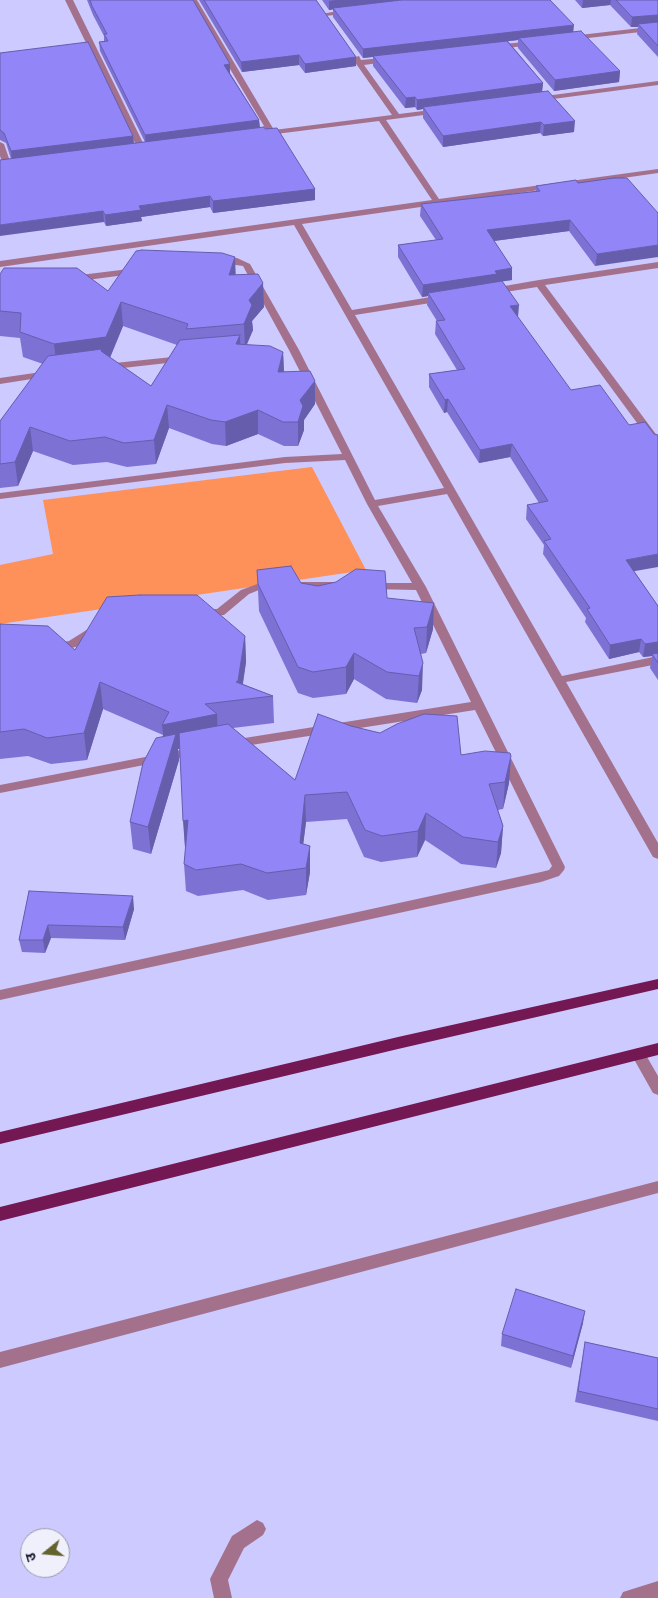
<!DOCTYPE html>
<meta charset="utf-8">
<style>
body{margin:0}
#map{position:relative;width:658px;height:1598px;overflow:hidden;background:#cccaff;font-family:"Sofia Sans Condensed","Noto Sans Devanagari",sans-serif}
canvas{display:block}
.north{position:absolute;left:20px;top:1528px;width:50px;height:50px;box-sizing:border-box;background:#f0f0fd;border:1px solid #9a99aa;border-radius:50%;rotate:253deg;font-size:14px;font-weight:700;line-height:20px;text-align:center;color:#18162d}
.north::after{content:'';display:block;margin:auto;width:18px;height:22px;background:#64622e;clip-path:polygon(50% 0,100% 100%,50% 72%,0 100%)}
</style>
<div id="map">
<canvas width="658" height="1598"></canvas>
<div class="north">उ</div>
</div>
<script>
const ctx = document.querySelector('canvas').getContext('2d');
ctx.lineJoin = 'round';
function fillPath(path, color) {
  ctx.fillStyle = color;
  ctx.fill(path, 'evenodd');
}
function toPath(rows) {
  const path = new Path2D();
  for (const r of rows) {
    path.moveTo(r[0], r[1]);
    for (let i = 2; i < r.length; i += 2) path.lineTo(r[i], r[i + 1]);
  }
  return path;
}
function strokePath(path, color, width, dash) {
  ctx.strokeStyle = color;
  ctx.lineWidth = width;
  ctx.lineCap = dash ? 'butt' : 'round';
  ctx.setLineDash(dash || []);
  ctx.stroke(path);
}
fillPath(toPath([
 [312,467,366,570,0,624,0,565,53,554,43,500]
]), '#fe9059');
fillPath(toPath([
 [65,0,73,0,146,149,145,151,138,149,65,0],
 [189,0,197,0,274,130,392,115,352,58,359,56,361,60,393,57,393,61,364,65,399,114,439,109,443,111,439,113,386,120,439,199,658,169,658,173,302,224,352,310,443,295,448,298,443,301,355,315,562,676,658,656,658,664,566,682,658,843,658,859,653,857,447,494,378,506,426,587,565,867,564,870,559,876,541,882,0,1000,0,990,541,872,549,870,552,866,475,710,232,748,226,744,232,740,471,702,416,590,371,589,365,586,371,583,412,583,367,504,345,460,285,463,0,499,0,493,285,457,342,454,289,350,243,266,215,262,214,260,218,257,237,258,250,264,299,350,375,500,444,488,294,225,0,267,0,261,432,200,379,121,260,136,260,132,267,131,189,0],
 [350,9,353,9,353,13,325,16,321,14,350,9],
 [658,26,658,30,571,40,567,38,571,36,658,26],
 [534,41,538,43,537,45,494,49,490,47,494,45,534,41],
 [658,81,658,85,538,101,534,99,538,97,658,81],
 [0,142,4,144,12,167,11,169,4,167,0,156,0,142],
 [658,262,658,268,545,285,658,437,658,447,654,446,537,287,493,294,488,291,493,288,539,280,658,262],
 [137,268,140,269,140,273,72,282,68,279,72,276,137,268],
 [182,356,185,357,185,361,105,370,100,367,105,364,182,356],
 [48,371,53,374,51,376,0,384,0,378,48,371],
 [263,582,343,582,349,585,343,588,264,588,249,594,224,615,202,617,196,613,202,609,217,609,241,590,263,582],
 [96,624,102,628,100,631,76,647,53,651,47,647,49,644,69,641,96,624],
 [197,747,201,748,203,751,201,754,0,793,0,785,197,747],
 [638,1048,643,1050,658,1076,658,1095,653,1093,631,1054,633,1050,638,1048],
 [658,1181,658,1193,0,1368,0,1352,658,1181],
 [257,1520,263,1523,266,1529,263,1535,244,1548,228,1580,232,1598,214,1598,210,1579,232,1536,257,1520],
 [658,1581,658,1598,620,1598,623,1592,658,1581]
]), '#a4718c');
fillPath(toPath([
 [658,979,658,989,398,1049,0,1144,0,1132,398,1037,658,979],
 [658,1043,658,1055,0,1221,0,1207,658,1043]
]), '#741853');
fillPath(toPath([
 [87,0,193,0,230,73,259,120,260,128,315,189,315,200,213,213,210,207,141,217,142,221,106,226,104,222,11,159,6,143,0,140,0,53,133,136,134,143,145,142,100,51,99,42,104,41,104,36,93,15],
 [199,0,316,0,356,57,356,66,305,73,299,65,242,72],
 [322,0,550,0,573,31,620,71,619,82,554,91,518,48,518,40,508,41,543,83,542,91,574,132,543,136,540,133,443,147,423,118,423,109,417,110,415,107,405,108,373,66,373,57,363,58,333,17,333,9,329,10],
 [575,0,658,0,658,57,637,34,638,27,631,27,610,5,582,8],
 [614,178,595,266,569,231,494,241,512,268,512,280,502,281,518,317,634,571,658,606,658,680,650,668,652,656,643,657,639,652,609,659,585,622,586,618,543,554,544,545,526,519,527,505,539,503,510,457,479,463,447,412,444,413,429,387,429,374,457,370,435,334,436,321,437,321,427,305,428,296,422,297,398,257,398,245,436,240,420,216,421,204,536,191,536,186,578,183],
 [0,274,108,291,235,274,264,307,252,321,253,330,246,345,283,352,284,371,315,404,304,420,304,430,298,446,284,446,258,434,226,446,212,444,169,428,156,464,127,467,107,462,73,465,33,451,18,486,0,488,0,421,43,364,23,357,20,338,0,336],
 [123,326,177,345,151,386,110,358],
 [257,570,301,583,387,598,433,629,426,653,421,654,422,690,417,703,386,699,354,679,346,694,313,698,298,693,259,611],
 [0,624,75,650,245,636,246,662,243,684,273,696,274,723,233,728,295,780,351,726,461,755,511,756,509,783,503,809,498,810,503,826,501,853,496,868,461,864,425,840,417,857,381,862,364,857,347,819,306,822,303,844,310,846,310,872,306,895,268,900,243,890,198,896,186,891,184,864,186,847,185,847,180,748,178,749,179,760,151,854,133,849,130,822,163,735,103,709,87,760,51,764,28,756,0,759],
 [29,891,134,909,125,940,51,938,45,953,22,952,19,940],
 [583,1323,571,1368,501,1346,502,1334],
 [585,1342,658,1358,658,1421,575,1402]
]), '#7d72d4');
fillPath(toPath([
 [336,0,410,0,329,10,329,1],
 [583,0,611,0,610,5,582,8],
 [658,15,658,25,638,24,638,27,631,27,632,17],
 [574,25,573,34,519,38,518,40,363,58,363,49],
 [299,55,299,65,242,72,241,62],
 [356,57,356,66,305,73,305,64],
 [230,64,230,73,225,74,224,65],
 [620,71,619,82,554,91,555,80],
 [543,83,542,92,423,107,423,109,417,110,417,100],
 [415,97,415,107,405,108,406,98],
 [259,120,260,130,146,145,145,135],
 [575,121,574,132,543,136,544,125],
 [541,122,540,133,443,147,443,136],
 [133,136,134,146,12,162,11,151],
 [315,189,315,200,213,213,213,201],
 [210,196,210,207,141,217,142,221,106,226,105,215,139,206],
 [103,211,104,222,0,236,0,225],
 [570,220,569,231,486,242,487,230],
 [658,245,658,257,595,266,597,254],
 [235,257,236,282,229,275],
 [512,268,512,280,428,293,428,296,422,297,423,285,495,271],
 [263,283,264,307,252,321,253,330,245,349,244,324,249,300],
 [121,302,123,326,108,362,57,369,54,344],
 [519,305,518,317,510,306],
 [240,335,241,359,236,344],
 [283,352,284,375,278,372],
 [315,381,315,404,304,420,304,430,298,446,298,422,300,400],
 [448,399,447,412,444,413,445,400],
 [167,405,169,428,156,464,154,440],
 [258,410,258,434,226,446,225,422],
 [30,427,33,451,18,486,15,462],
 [512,444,510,457,479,463,480,450],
 [658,554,658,567,624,573,626,560],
 [434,603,433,629,426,653,427,627],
 [245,636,246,662,240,700,239,700,238,681],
 [641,639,639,652,609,659,610,645],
 [658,642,658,655,652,654,652,656,643,657,645,644],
 [354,653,354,679,346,694,346,667],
 [423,663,422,690,417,703,419,676],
 [100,682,103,709,87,760,84,733],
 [217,714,218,741,178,749,179,760,151,854,148,827,165,751,162,725],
 [511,756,509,783,503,809,505,782],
 [305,795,306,822,300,870,300,843],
 [426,813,425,840,417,857,418,831],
 [188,820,190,846,185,847,183,821],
 [503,826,501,853,496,868,498,842],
 [310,846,310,872,306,895,306,868],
 [133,896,134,909,125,940,123,927],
 [48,925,51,938,45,953,43,940],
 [585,1311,583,1323,571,1368,573,1356]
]), '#665dad');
const building = toPath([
 [90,0,193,0,230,64,224,65,259,120,145,135,99,42,108,41,104,34,107,34,92,6,90,0],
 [204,0,316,0,356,57,305,64,299,55,241,62,204,0],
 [401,0,550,0,574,25,363,49,333,8,401,0],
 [616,0,658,0,658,15,632,17,616,0],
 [658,22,658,46,638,24,658,22],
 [581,31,620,71,555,80,519,38,581,31],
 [507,41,543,83,417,100,415,97,406,98,373,56,507,41],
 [88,42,133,136,11,151,4,133,0,130,0,53,88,42],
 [548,91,575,121,544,125,541,122,443,136,423,107,548,91],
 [264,127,265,129,277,128,315,189,213,201,210,196,139,206,141,210,105,215,103,211,0,225,0,160,264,127],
 [614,178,627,178,658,213,658,245,597,254,570,220,487,230,512,268,495,271,497,274,423,285,398,245,443,239,421,204,540,191,536,186,576,180,578,183,614,178],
 [142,250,222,253,235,257,229,275,258,274,263,283,249,300,252,305,244,324,186,329,188,324,121,302,106,337,54,344,20,332,21,313,0,311,0,274,4,268,77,268,108,291,136,251,142,250],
 [502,281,519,305,510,306,571,390,600,385,629,425,645,422,654,434,658,435,658,554,626,560,658,606,658,642,645,644,641,639,610,645,587,609,590,608,544,541,551,539,527,505,548,501,512,444,480,450,448,399,445,400,429,374,465,369,436,321,445,320,428,293,502,281],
 [240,335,236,344,270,346,283,352,278,372,310,371,315,381,300,400,303,406,298,422,283,422,258,410,225,422,211,420,167,405,154,440,124,443,105,437,70,441,30,427,15,462,0,464,0,421,48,356,102,349,101,351,151,386,180,340,240,335],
 [291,566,301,583,318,586,336,582,356,569,385,571,387,598,434,603,427,627,414,628,423,663,419,676,387,672,354,653,346,667,313,672,298,667,258,584,257,570,291,566],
 [140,595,197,595,245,636,238,681,236,682,273,696,205,704,217,714,162,725,169,712,100,682,84,733,47,738,24,729,0,732,0,624,48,626,75,650,107,597,140,595],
 [658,653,658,663,652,654,658,653],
 [318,714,351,726,380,733,397,724,424,714,457,716,461,755,485,751,510,753,511,756,505,782,489,784,503,826,498,842,463,837,426,813,418,831,382,836,365,830,347,792,305,795,300,843,310,846,306,868,267,873,241,864,196,870,184,864,188,820,183,821,179,733,228,724,295,780,318,714],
 [176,734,148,827,130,822,143,763,156,738,176,734],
 [29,891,133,896,123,927,48,925,43,940,19,940,29,891],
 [516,1289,585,1311,573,1356,502,1334,516,1289],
 [585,1342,658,1358,658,1409,578,1391,585,1342]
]);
fillPath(building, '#9185f7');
strokePath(building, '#665dad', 1);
</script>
